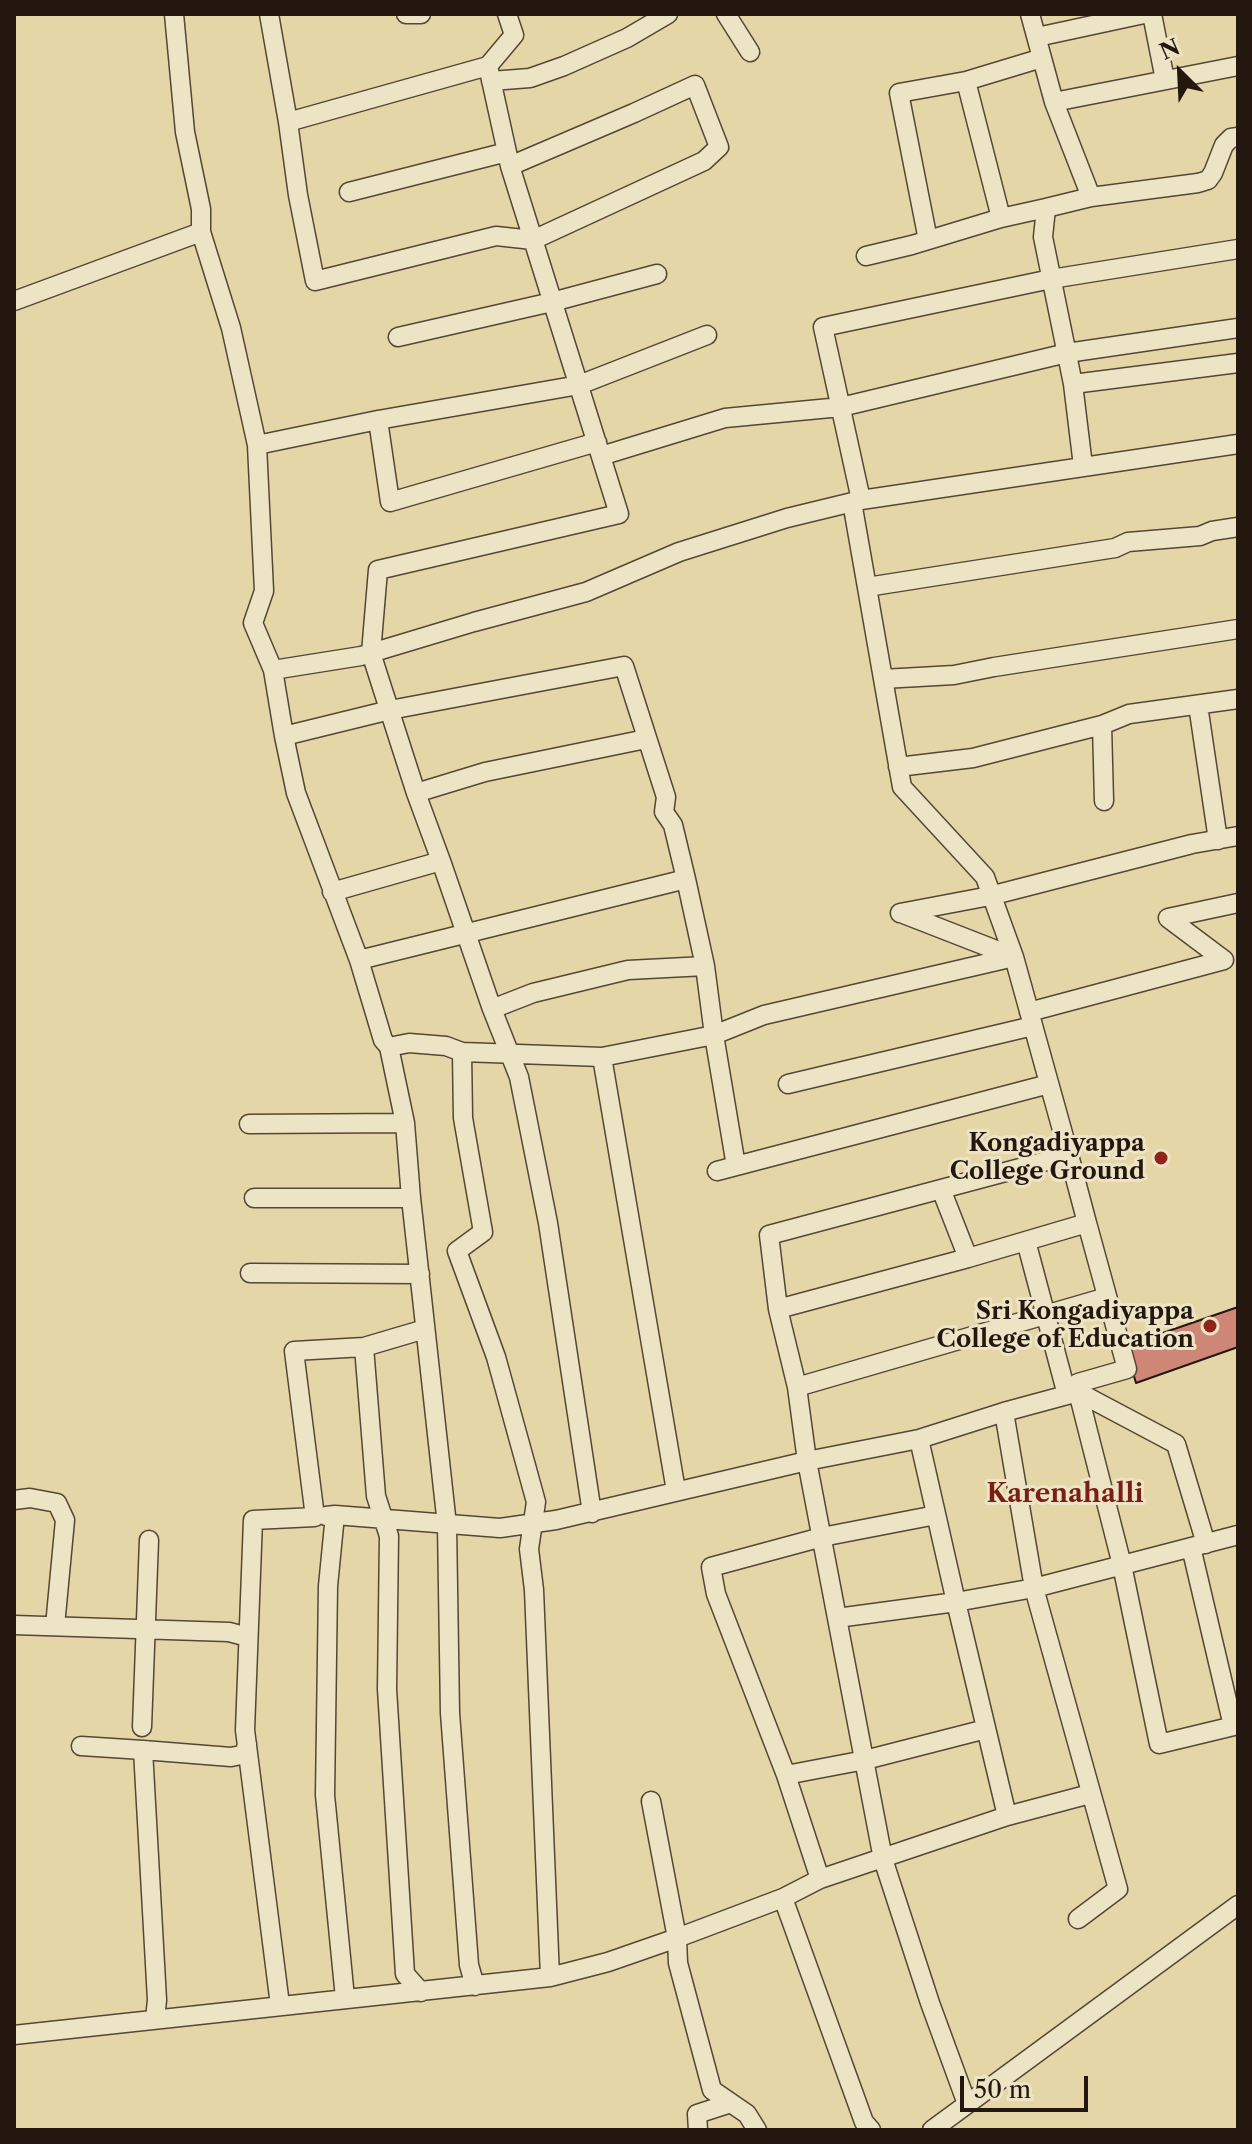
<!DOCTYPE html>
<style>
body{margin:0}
#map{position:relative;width:1252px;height:2144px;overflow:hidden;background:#e4d6a7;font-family:"Libre Caslon Text",serif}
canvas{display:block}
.frame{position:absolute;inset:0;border:16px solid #241710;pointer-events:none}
.north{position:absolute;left:1140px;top:32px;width:80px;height:80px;-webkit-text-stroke:6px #ede4c6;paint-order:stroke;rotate:336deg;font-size:22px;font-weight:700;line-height:32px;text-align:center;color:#241710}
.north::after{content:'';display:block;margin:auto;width:28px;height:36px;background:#241710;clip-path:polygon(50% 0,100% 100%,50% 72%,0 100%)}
.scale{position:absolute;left:960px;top:2076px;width:128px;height:36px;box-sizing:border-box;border:4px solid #241710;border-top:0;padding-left:10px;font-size:24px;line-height:28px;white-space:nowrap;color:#241710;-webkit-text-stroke:6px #ede4c6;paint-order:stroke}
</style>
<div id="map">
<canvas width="1252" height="2144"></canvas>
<div class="frame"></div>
<div class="north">N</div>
<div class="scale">50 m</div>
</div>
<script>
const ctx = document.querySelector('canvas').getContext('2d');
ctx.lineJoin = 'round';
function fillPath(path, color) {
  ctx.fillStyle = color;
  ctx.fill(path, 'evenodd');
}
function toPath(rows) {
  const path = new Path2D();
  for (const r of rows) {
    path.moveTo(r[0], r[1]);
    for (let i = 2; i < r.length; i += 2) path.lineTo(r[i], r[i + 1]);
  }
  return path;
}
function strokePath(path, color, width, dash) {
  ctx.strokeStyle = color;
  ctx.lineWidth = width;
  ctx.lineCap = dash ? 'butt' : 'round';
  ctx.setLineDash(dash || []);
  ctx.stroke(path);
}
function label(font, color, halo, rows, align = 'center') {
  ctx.font = font + ' "Libre Caslon Text",serif';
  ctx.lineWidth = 6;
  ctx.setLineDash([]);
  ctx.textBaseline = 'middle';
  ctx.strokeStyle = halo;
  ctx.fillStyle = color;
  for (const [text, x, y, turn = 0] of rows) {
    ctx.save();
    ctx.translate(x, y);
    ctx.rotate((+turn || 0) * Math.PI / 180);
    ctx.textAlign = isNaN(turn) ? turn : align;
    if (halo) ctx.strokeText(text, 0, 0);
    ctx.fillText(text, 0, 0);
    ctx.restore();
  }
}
const building = toPath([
 [1238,1307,1238,1347,1136,1383,1125,1346,1238,1307]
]);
fillPath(building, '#ce8677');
strokePath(building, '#241710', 2);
const minor = toPath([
 [174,14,185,132,201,209,201,232,231,328,257,445,264,591,253,623,273,670,284,736,296,793,359,960,383,1040,389,1047,405,1123,249,1124],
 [269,14,288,122,298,195,315,281,496,236,533,240,704,161,719,147,695,85,634,113,510,166],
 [406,14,421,14],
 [726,14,750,52],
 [1030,14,1054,102,1091,197],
 [1152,14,1165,80],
 [1037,37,1144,14],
 [491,81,530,78,564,66,627,38,668,14],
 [1054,102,1238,66],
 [288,122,488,66],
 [349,192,507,152],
 [1001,218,966,81,1042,58],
 [928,240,899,93,966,81],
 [866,256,912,245,1001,218,1046,208],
 [14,301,201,232],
 [398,337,552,302,657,274],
 [1073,384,1238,363],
 [378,420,390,502,597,442],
 [257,445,378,420,579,385,707,335],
 [601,456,725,418,841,407,1067,353,1238,328],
 [1083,466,1073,384,1043,237,1046,208,1091,197,1198,183,1208,180,1213,173,1224,145,1231,138,1238,137],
 [861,500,823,327,1051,279,1238,249],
 [852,502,902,787,985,877,1014,957],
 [867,587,1115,548,1128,542,1200,536,1212,531,1238,527],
 [273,670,361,656,474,622,586,592,679,552,787,518,861,500,1238,444],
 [883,679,954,675,994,667,1238,629],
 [1198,705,1218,840],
 [284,736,390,710,624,666,666,797,664,812,673,825,686,879,705,966,714,1035,736,1166],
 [898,767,973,758,1102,725],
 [416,793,485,772,646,739],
 [1104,801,1102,725,1129,714,1238,699],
 [441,861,492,1009,519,1077,548,1223,592,1513],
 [332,892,441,861,416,793,371,653,378,570,619,514,510,166,488,66,514,35,507,14],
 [900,913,990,896,1192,844,1238,836],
 [901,913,1014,957],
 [359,960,686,879],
 [492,1009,533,993,628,970,705,966],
 [1029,1012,1224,960,1168,918,1238,903],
 [389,1047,409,1043,446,1046,462,1052,602,1057],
 [462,1052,463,1118,483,1232,457,1251,496,1357,536,1502,529,1549,534,1590,550,1977],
 [788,1084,1033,1026],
 [405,1123,411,1198,447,1525,450,1713,469,1965,475,1986],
 [717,1171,1049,1084],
 [941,1189,968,1258],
 [254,1198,411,1198],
 [1026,1241,1067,1395],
 [250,1273,420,1274],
 [364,1347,376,1496,389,1536,387,1689,405,1974,421,1992],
 [797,1387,1107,1297],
 [1004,1412,1034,1588,1118,1889,1078,1919],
 [676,1491,602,1057,714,1035,764,1015,1014,957,1069,1155],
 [14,1500,30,1498,57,1503,65,1520,55,1626],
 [335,1515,500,1528,556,1520,807,1461,919,1439,1004,1412,1078,1392,1078,1383,1127,1369,1087,1223,968,1258,778,1309],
 [326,1516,335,1515,328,1586,325,1795,345,1998],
 [1206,1544,1176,1444,1078,1392,1122,1565,1159,1744,1238,1725],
 [1191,1547,1233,1726],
 [837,1618,956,1602,919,1439],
 [14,1625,229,1632,248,1637],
 [142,1727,149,1540],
 [81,1746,143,1750],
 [786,1775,865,1760,986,1729],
 [651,1801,677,1938,678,1963,712,2090,747,2114,757,2130],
 [1007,1816,956,1602,1034,1588,1238,1535],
 [820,1879,786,1775,716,1594,711,1567,822,1537,936,1515],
 [783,1898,864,2122,871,2130],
 [280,2005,245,1730,253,1520,315,1517,294,1351,364,1347,425,1329],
 [155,2019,157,2000,143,1750,231,1757,241,1755,245,1752,247,1744],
 [14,2035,550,1977,608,1962,677,1938,783,1898,820,1879,1007,1816,1090,1794],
 [967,2104,930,2003,883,1859,807,1461,797,1387,778,1309,769,1235,1069,1155,1087,1223],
 [698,2130,697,2114,731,2103],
 [932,2130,1238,1905]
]);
strokePath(minor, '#544736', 21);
strokePath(minor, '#ede4c6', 18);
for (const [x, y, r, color] of [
 [1161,1158,8,"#8f2418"],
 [1210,1326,8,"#8f2418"]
]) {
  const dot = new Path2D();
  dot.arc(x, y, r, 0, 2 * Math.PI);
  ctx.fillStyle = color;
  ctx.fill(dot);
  strokePath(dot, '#ede4c6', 3);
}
label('bold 24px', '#241710', '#ede4c6', [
 ["Kongadiyappa",1145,1144],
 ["College Ground",1145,1172],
 ["Sri Kongadiyappa",1194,1312],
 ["College of Education",1194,1340]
], 'right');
label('bold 26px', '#7a1f14', '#ede4c6', [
 ["Karenahalli",1065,1494]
]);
</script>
